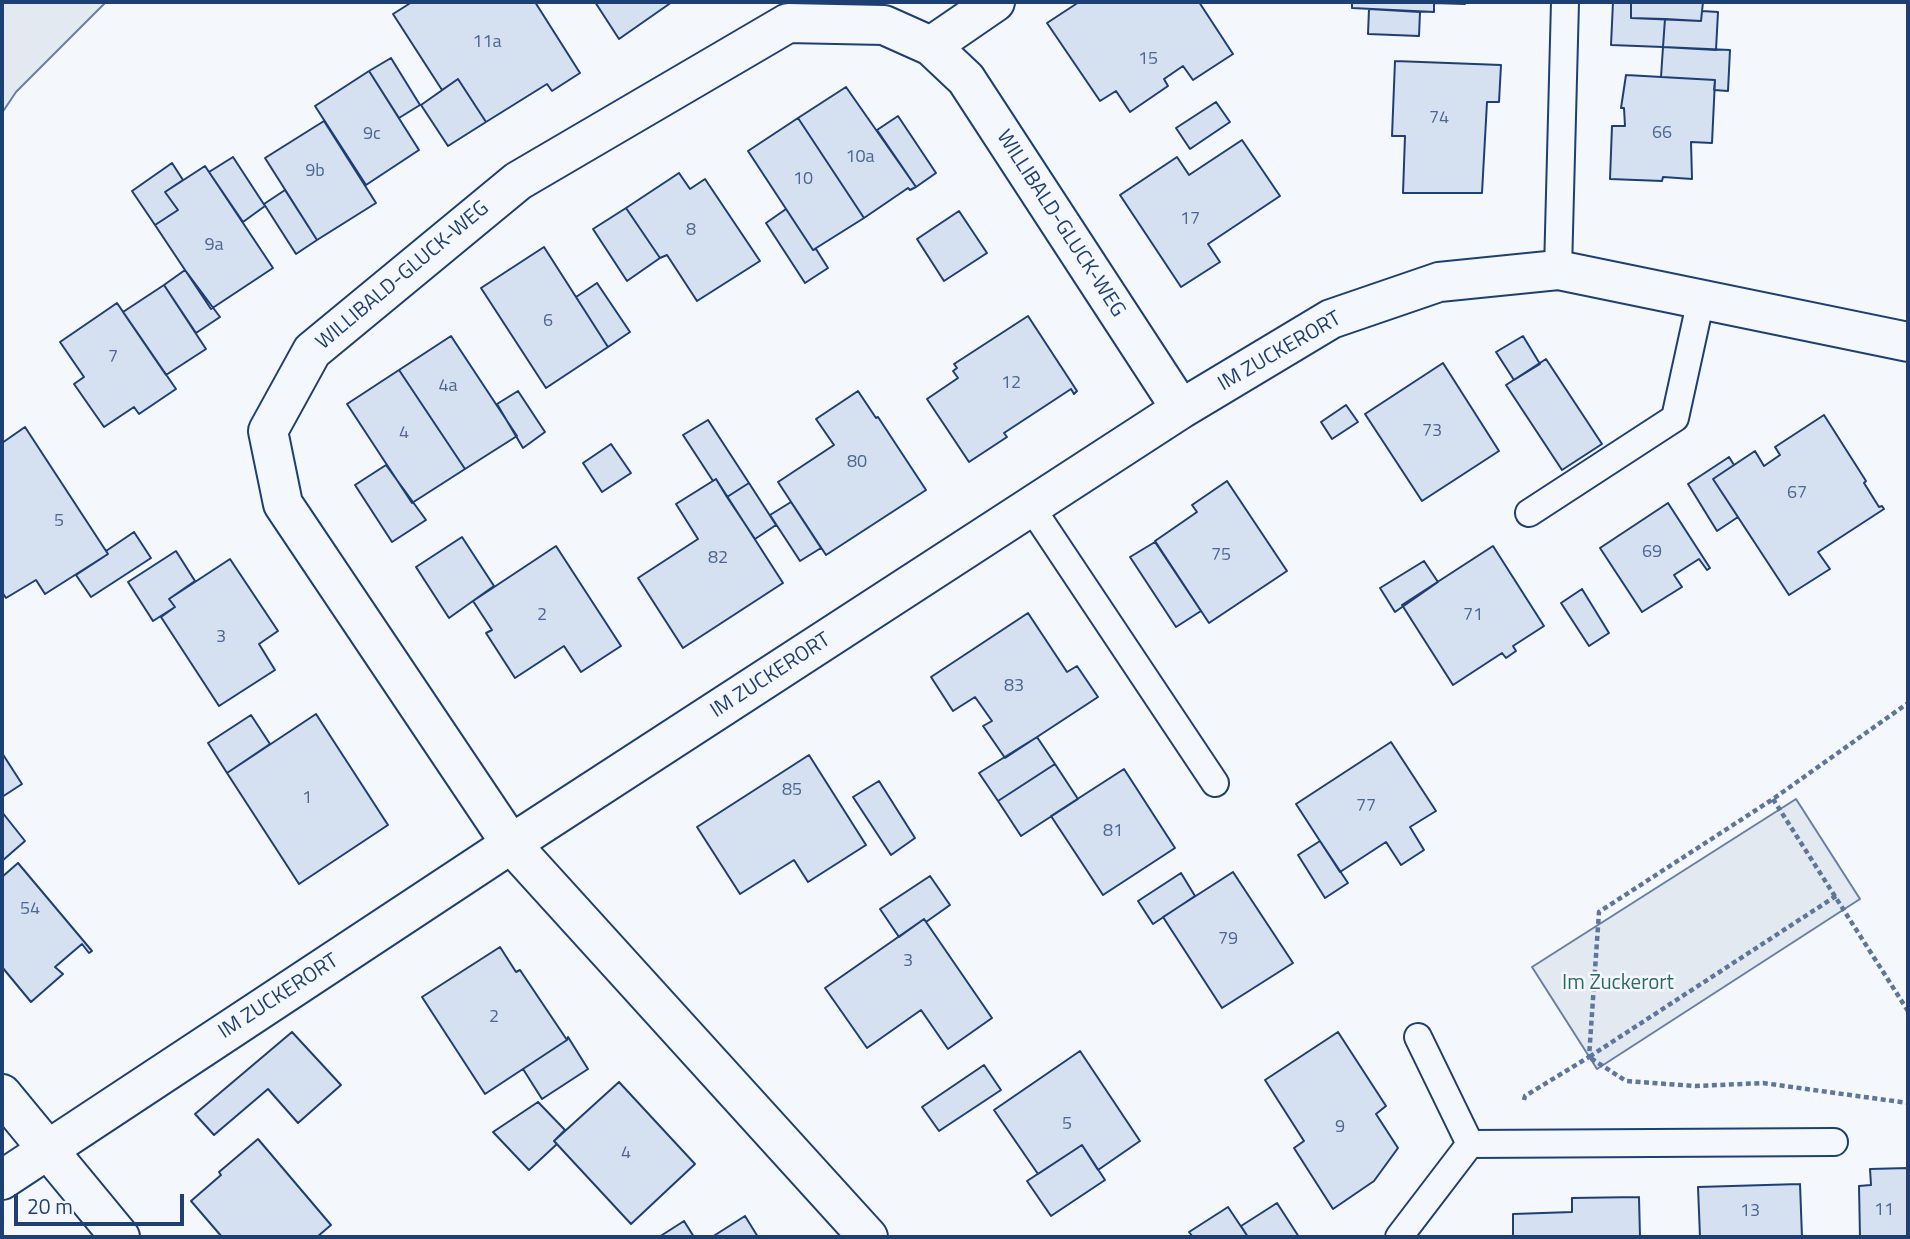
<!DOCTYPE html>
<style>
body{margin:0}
#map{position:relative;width:1910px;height:1239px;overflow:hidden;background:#f4f7fb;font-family:"Titillium Web",sans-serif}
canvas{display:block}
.frame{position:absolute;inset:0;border:4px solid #1d3f73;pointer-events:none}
.scale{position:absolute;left:14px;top:1194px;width:170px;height:32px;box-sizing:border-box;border:4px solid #1d3f73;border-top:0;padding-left:9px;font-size:21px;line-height:24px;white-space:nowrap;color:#1d3f73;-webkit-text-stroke:5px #f4f7fb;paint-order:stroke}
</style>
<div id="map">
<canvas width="1910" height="1239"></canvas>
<div class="frame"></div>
<div class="scale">20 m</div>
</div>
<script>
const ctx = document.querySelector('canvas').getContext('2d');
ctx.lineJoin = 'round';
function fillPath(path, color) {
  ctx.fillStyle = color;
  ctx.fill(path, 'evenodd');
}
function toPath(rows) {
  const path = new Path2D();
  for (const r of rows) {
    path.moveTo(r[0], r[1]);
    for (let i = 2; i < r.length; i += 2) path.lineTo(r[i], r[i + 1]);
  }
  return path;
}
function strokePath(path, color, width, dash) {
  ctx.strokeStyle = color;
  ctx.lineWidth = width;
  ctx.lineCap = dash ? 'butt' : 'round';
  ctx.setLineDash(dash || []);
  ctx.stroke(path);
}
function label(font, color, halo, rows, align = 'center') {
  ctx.font = font + ' "Titillium Web",sans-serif';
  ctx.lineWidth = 5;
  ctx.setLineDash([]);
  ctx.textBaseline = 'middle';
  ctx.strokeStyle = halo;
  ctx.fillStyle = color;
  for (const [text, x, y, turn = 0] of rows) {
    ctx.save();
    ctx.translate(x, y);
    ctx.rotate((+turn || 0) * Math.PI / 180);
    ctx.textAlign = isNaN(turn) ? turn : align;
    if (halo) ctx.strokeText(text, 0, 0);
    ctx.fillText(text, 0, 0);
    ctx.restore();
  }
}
const green = toPath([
 [2,2,106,2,16,92,2,113,2,2],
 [1796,799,1860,899,1597,1069,1532,967,1796,799]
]);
fillPath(green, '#e3e9f0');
strokePath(green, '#687fa3', 2);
const building = toPath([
 [412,2,535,2,580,73,552,91,547,84,486,122,458,79,442,90,393,14,412,2],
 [595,2,672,2,619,39,595,2],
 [1079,2,1199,2,1233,54,1193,80,1183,66,1164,79,1168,86,1130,112,1116,91,1100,101,1047,23,1079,2],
 [1352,2,1465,2,1465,4,1434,3,1434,12,1352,8,1352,2],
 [1613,2,1631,2,1631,18,1665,19,1663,47,1611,45,1613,2],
 [1631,2,1703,2,1701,21,1631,18,1631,2],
 [1369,9,1420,12,1419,36,1368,34,1369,9],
 [1702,11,1718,12,1716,50,1663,47,1665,19,1701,21,1702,11],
 [1663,47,1730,50,1728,91,1714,90,1715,80,1661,77,1663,47],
 [391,58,420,105,399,118,369,71,391,58],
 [1395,61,1501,65,1499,102,1487,102,1482,193,1403,193,1405,136,1392,136,1395,61],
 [369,71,419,150,366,185,315,106,369,71],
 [1626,75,1715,80,1712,143,1691,142,1692,179,1663,177,1662,181,1610,179,1612,126,1625,126,1624,108,1621,108,1626,75],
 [458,79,486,122,448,146,421,105,458,79],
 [846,87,916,187,910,190,908,188,864,218,798,118,846,87],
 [1216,102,1230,122,1190,149,1176,128,1216,102],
 [898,116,936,173,916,187,877,130,898,116],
 [798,118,864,218,813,250,748,151,798,118],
 [324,121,376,203,317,240,265,158,324,121],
 [1242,140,1280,196,1208,244,1220,262,1181,287,1120,195,1177,157,1189,175,1242,140],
 [233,157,265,206,243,222,209,172,233,157],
 [172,163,183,180,165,192,178,210,155,225,132,191,172,163],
 [205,166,273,268,211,309,155,225,178,210,165,192,205,166],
 [679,173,690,189,705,179,760,261,697,301,667,255,660,258,626,208,679,173],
 [285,190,317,240,296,254,264,204,285,190],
 [626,208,660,258,627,281,593,229,626,208],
 [786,209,813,250,816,249,828,268,805,283,766,223,786,209],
 [959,211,987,253,944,281,917,239,959,211],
 [544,247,608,347,546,388,481,288,544,247],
 [185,270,220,317,196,333,164,285,185,270],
 [597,283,630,332,608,347,576,297,597,283],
 [164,285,206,349,166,375,123,312,164,285],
 [117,303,176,389,139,414,134,407,104,427,74,384,84,377,60,342,117,303],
 [1028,316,1077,391,1074,394,1071,389,1004,433,1007,437,969,462,927,399,958,378,953,371,957,368,954,364,1028,316],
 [451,336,517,436,465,469,399,370,451,336],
 [1523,336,1540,364,1514,380,1496,352,1523,336],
 [1546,359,1602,444,1562,470,1506,385,1546,359],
 [1443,363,1499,451,1422,501,1365,414,1443,363],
 [399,370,465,469,412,503,347,404,399,370],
 [518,391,545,432,523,448,497,404,518,391],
 [858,391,876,418,878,417,926,490,826,555,778,482,834,445,816,419,858,391],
 [1346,405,1358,422,1332,439,1321,422,1346,405],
 [1824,415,1866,481,1864,483,1879,507,1882,506,1884,509,1818,552,1830,569,1789,595,1713,479,1755,451,1764,466,1780,455,1775,447,1824,415],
 [708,420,749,483,727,497,716,479,713,481,683,435,708,420],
 [25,427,108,554,45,594,36,580,6,598,2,592,2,443,25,427],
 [611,444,631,473,602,492,583,463,611,444],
 [1729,457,1734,465,1713,479,1738,517,1717,531,1688,484,1729,457],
 [386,465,426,520,392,542,355,485,386,465],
 [716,479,783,583,683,648,638,578,698,539,676,504,716,479],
 [1227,481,1287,571,1209,623,1155,541,1197,512,1192,505,1227,481],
 [749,483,776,525,755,539,727,497,749,483],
 [791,502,821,548,800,561,770,515,791,502],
 [1668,503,1710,568,1707,570,1699,559,1674,575,1682,587,1642,612,1600,548,1668,503],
 [134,532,151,558,91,597,76,575,108,554,106,551,134,532],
 [462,537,494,586,449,618,416,567,462,537],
 [1155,542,1201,611,1176,627,1130,557,1155,542],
 [556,546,621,646,581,672,564,646,515,678,486,633,492,630,473,601,556,546],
 [1493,546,1544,626,1513,646,1516,651,1506,658,1502,653,1453,685,1402,605,1493,546],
 [176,551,195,581,169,599,175,607,153,621,128,582,176,551],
 [230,559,278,631,259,644,275,670,219,706,161,617,175,607,169,599,230,559],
 [1424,561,1438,582,1395,612,1380,588,1424,561],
 [1582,589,1609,633,1589,646,1561,603,1582,589],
 [1028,613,1067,672,1077,666,1098,697,1005,758,983,726,992,721,975,697,953,711,931,677,1028,613],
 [316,714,388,825,299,884,227,773,316,714],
 [251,715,270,744,227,773,208,743,251,715],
 [1037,737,1055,764,998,801,979,773,1037,737],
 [1391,742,1436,811,1410,827,1424,850,1401,865,1386,842,1340,872,1296,804,1391,742],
 [2,753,22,784,2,797,2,753],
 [809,755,866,845,808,882,794,860,740,894,697,827,809,755],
 [1055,764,1078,799,1021,836,998,801,1055,764],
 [1124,769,1175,848,1103,895,1051,816,1124,769],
 [879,781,915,838,891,855,853,797,879,781],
 [2,812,25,841,2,861,2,812],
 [1320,841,1348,883,1325,898,1298,855,1320,841],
 [18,863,92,951,89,953,82,944,55,967,63,974,31,1002,2,967,2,877,18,863],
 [1233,872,1293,963,1222,1008,1163,917,1233,872],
 [1181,873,1195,896,1153,924,1138,901,1181,873],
 [930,876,950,905,926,922,924,919,899,937,880,909,930,876],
 [924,919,992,1018,948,1049,921,1010,867,1048,825,988,924,919],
 [500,947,516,972,520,970,567,1040,485,1094,422,997,500,947],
 [292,1032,341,1085,298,1123,268,1089,214,1135,195,1114,292,1032],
 [1338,1032,1386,1106,1376,1114,1398,1148,1374,1181,1333,1209,1294,1148,1304,1141,1265,1080,1338,1032],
 [568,1037,588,1069,542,1099,523,1069,567,1040,568,1037],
 [1080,1051,1140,1141,1098,1170,1082,1145,1038,1174,994,1110,1080,1051],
 [984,1065,1001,1090,939,1131,922,1107,984,1065],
 [619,1082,695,1164,631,1224,554,1141,619,1082],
 [538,1102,565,1130,554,1141,557,1144,529,1170,493,1132,538,1102],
 [258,1139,331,1225,317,1237,222,1237,191,1201,221,1175,219,1172,258,1139],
 [1082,1145,1105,1180,1051,1216,1027,1181,1082,1145],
 [1908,1168,1908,1237,1860,1237,1859,1186,1871,1185,1870,1169,1908,1168],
 [1800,1184,1802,1237,1700,1237,1698,1187,1800,1184],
 [1639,1197,1640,1237,1513,1237,1513,1214,1572,1212,1572,1198,1639,1197],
 [1277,1203,1299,1237,1248,1237,1241,1226,1277,1203],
 [1228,1207,1248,1237,1193,1237,1189,1232,1228,1207],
 [745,1216,758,1237,712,1237,745,1216],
 [684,1221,694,1237,659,1237,684,1221]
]);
fillPath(building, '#d5e0f0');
strokePath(building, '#1d3f73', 2);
const service = toPath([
 [1558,270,1565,2],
 [1031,507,1215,783],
 [1529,513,1675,418,1701,299],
 [1418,1037,1470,1144],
 [1399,1237,1470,1144,1834,1142]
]);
const minor = toPath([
 [931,46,995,2],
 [2,1094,120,1237],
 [2,1180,511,844,1181,409,1331,319,1439,282,1558,270,1908,342],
 [868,1237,511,844,283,504,268,431,312,351,518,181,788,23,884,25,931,46,966,79,1181,409]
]);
strokePath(service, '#1d3f73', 30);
strokePath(minor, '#1d3f73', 42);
strokePath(toPath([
 [1773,799,1908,1011],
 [1836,896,1589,1057,1626,1081,1695,1086,1763,1083,1908,1103],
 [1524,1100,1525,1096,1589,1057,1599,912,1773,799,1908,703]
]), '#5e769c', 4.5, [5, 3.5]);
strokePath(service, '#f4f7fb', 26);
strokePath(minor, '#f4f7fb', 38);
label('18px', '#4b6792', null, [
 ["11a",487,43],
 ["15",1148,60],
 ["74",1439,119],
 ["66",1662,134],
 ["9c",372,135],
 ["10a",860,158],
 ["9b",315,172],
 ["10",803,180],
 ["17",1190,220],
 ["8",691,231],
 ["9a",214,246],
 ["6",548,322],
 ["7",113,358],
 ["12",1011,384],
 ["4a",448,387],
 ["73",1432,432],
 ["4",404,434],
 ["80",857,463],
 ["67",1797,494],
 ["5",59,522],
 ["69",1652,553],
 ["75",1221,556],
 ["82",718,559],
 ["2",542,616],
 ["71",1473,616],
 ["3",221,638],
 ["83",1014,687],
 ["85",792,791],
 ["1",307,799],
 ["77",1366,807],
 ["81",1113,832],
 ["54",30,910],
 ["79",1228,940],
 ["3",908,962],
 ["2",494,1018],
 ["5",1067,1125],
 ["9",1340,1128],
 ["4",626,1154],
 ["11",1884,1211],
 ["13",1750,1212]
]);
label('21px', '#1d3f73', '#f4f7fb', [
 ["WILLIBALD-GLUCK-WEG",1060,224,57],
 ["WILLIBALD-GLUCK-WEG",403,276,-40],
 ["IM ZUCKERORT",1280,352,-30],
 ["IM ZUCKERORT",771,676,-33],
 ["IM ZUCKERORT",279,997,-33]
]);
label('21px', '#2c6c60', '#f4f7fb', [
 ["Im Zuckerort",1618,984]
]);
</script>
